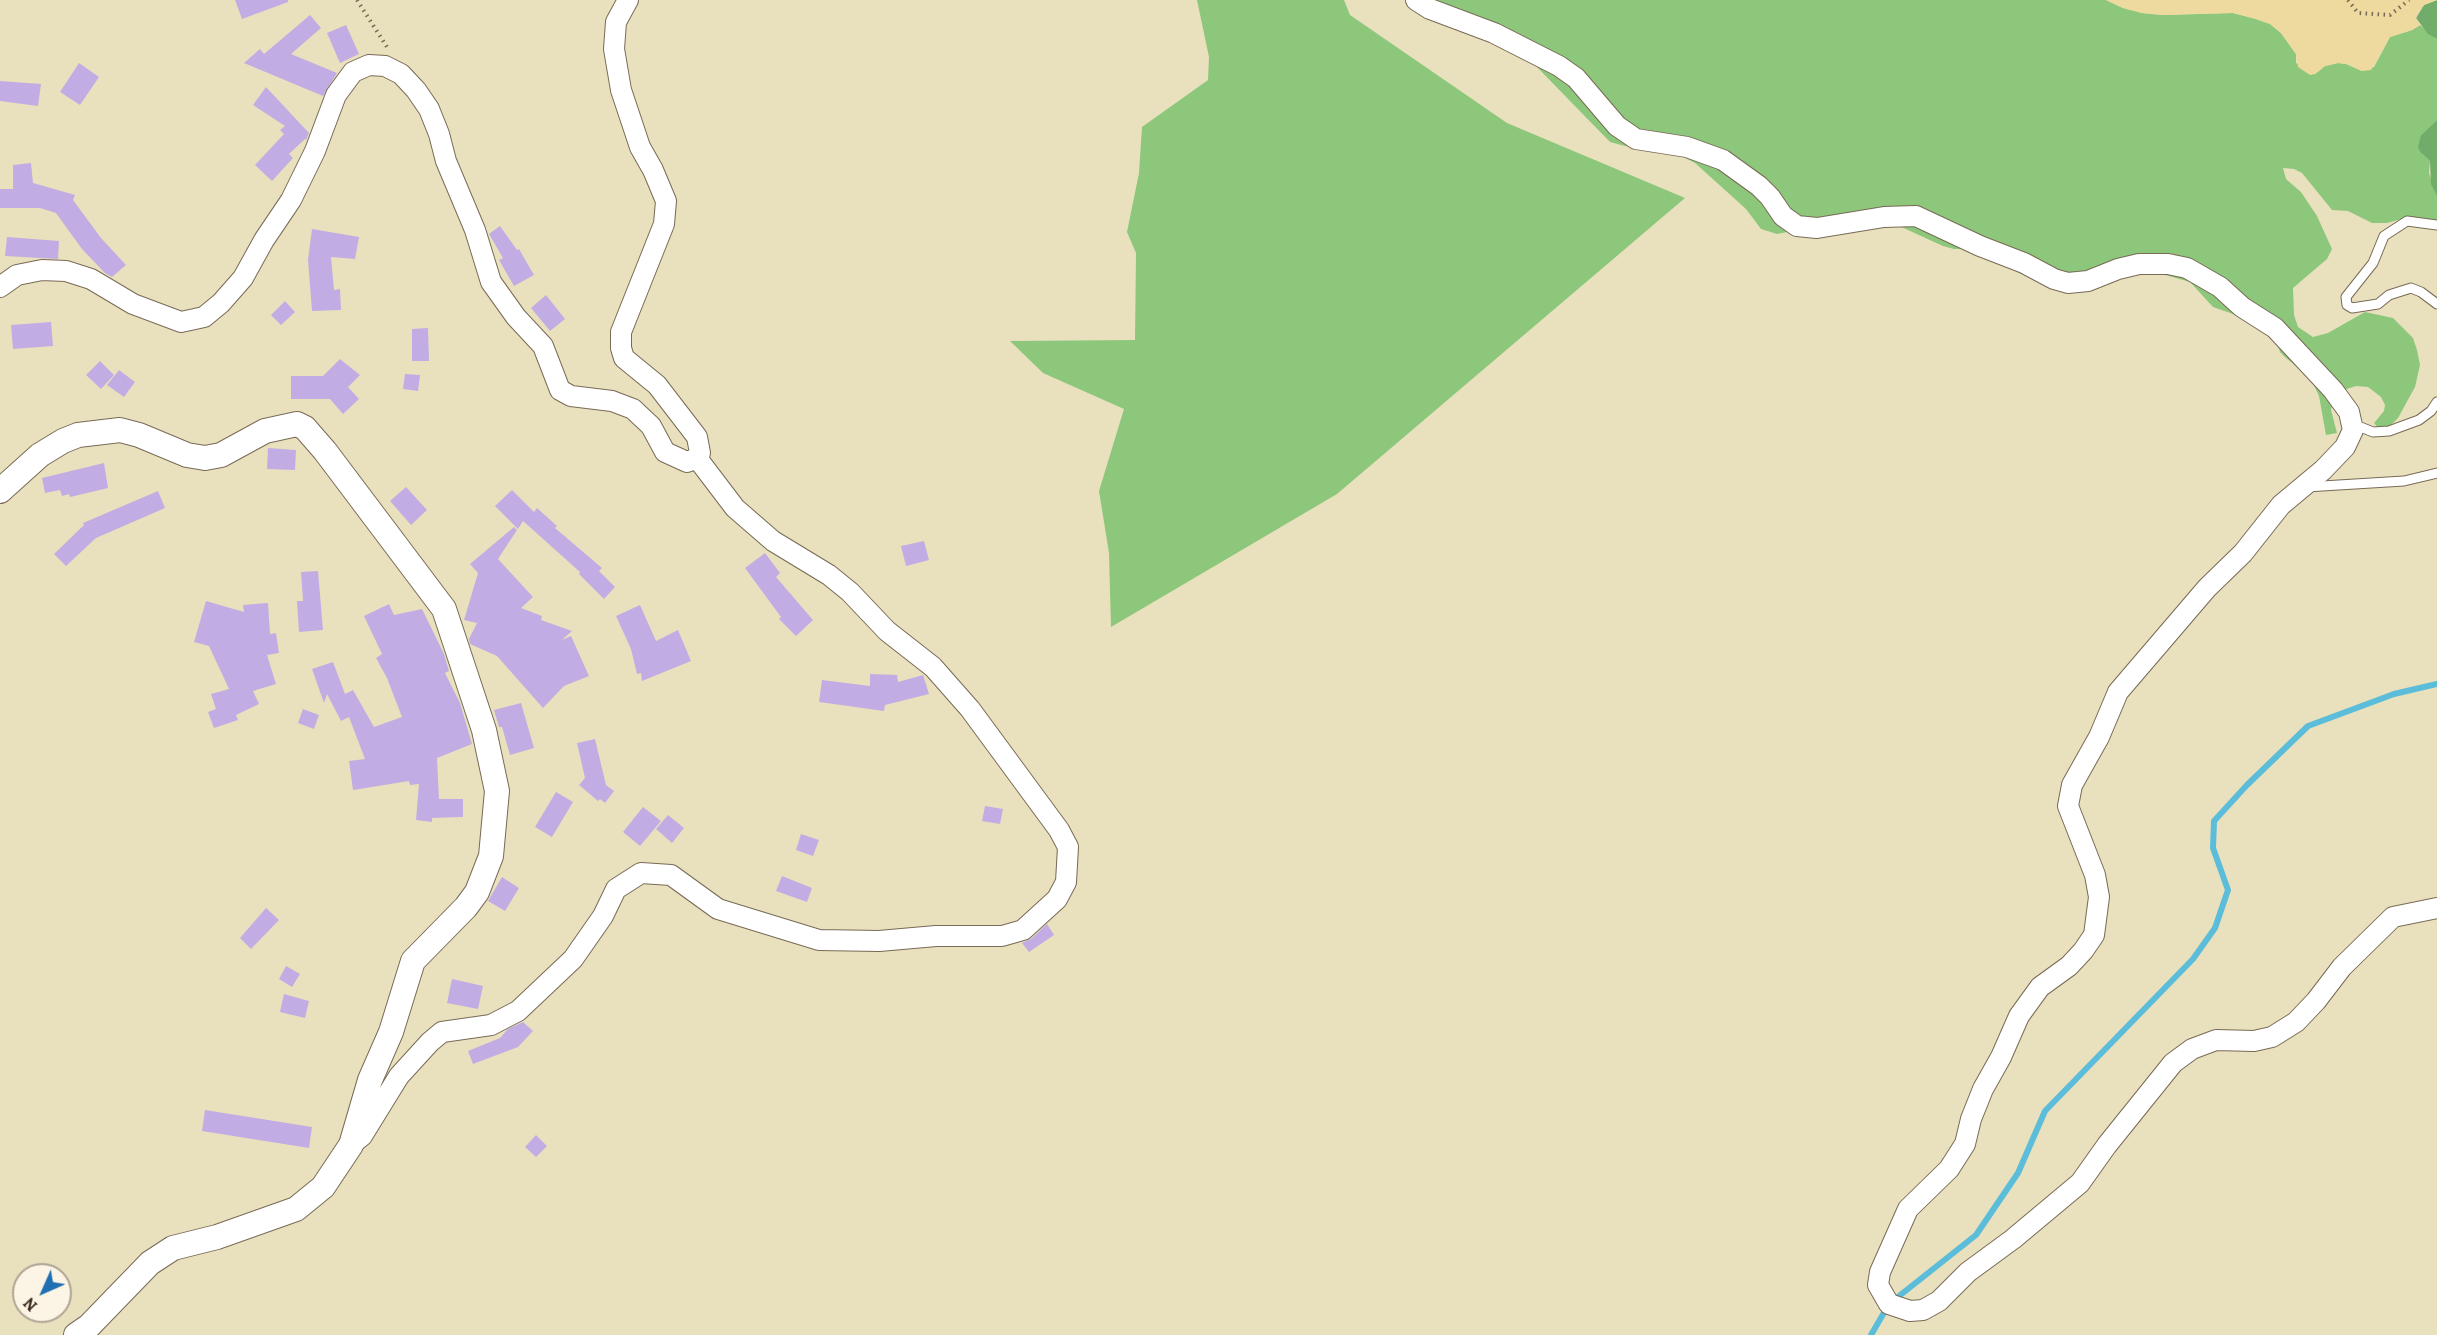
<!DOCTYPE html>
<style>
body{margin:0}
#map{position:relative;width:2437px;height:1335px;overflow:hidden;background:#e9e1bd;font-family:Alegreya,serif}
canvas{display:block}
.north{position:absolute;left:12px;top:1263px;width:60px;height:60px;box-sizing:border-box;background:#fcf5e5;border:2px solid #afa495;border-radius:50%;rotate:225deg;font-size:16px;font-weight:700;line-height:24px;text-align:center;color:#3b2a1e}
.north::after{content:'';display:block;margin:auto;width:21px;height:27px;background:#1f6fb2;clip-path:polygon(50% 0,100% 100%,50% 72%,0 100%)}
</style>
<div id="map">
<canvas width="2437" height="1335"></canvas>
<div class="north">N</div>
</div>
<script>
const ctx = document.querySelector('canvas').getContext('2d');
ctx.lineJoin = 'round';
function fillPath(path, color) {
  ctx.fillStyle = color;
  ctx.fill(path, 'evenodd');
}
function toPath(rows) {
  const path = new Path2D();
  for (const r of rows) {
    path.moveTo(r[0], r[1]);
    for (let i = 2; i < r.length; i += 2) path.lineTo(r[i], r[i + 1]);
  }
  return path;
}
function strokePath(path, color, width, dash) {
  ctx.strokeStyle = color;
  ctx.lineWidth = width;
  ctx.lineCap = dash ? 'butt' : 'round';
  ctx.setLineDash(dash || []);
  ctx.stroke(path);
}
fillPath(toPath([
 [1197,0,1344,0,1350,15,1507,123,1685,198,1337,494,1111,627,1109,553,1099,491,1124,409,1043,373,1010,341,1135,340,1136,253,1127,232,1139,173,1142,127,1208,80,1209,57],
 [1417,0,2106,0,2123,8,2142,13,2162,15,2233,13,2256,19,2270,24,2281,33,2296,54,2296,63,2315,74,2325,66,2338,63,2346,64,2362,71,2374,67,2390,37,2412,30,2420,25,2437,39,2437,120,2421,135,2421,153,2430,161,2429,173,2437,196,2437,221,2405,218,2387,223,2372,223,2348,211,2332,210,2302,173,2294,169,2283,168,2286,179,2301,192,2317,216,2332,249,2327,259,2293,288,2294,315,2298,327,2313,337,2328,333,2365,312,2393,318,2413,338,2417,350,2420,365,2415,387,2398,418,2389,427,2379,429,2374,423,2384,411,2385,405,2381,397,2368,387,2356,386,2341,391,2334,399,2331,410,2337,433,2326,435,2319,396,2310,377,2286,358,2280,352,2276,340,2250,320,2213,307,2190,282,2123,263,2058,282,2038,281,2017,272,1982,249,1954,249,1943,246,1886,220,1838,222,1777,234,1761,229,1746,209,1695,163,1669,150,1625,146,1610,142,1534,64]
]), '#8dc77b');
fillPath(toPath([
 [2437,0,2437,39,2428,34,2416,18,2424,5],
 [2437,120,2437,196,2431,184,2430,161,2421,153,2418,147,2421,135]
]), '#72ac6b');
fillPath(toPath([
 [2106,0,2437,0,2424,5,2419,11,2416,18,2420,25,2412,30,2390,37,2371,70,2362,71,2347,64,2338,63,2325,66,2315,74,2310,75,2298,67,2296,54,2281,33,2270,24,2256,19,2233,13,2162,15,2142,13,2123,8]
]), '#eeda9e');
strokePath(toPath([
 [1871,1335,1889,1304,1976,1235,2018,1173,2045,1111,2193,959,2215,928,2228,890,2213,848,2214,821,2247,785,2308,726,2394,694,2437,684]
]), '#5bbdda', 6);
fillPath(toPath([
 [235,0,288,0,288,2,242,19],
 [310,15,321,28,291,54,337,73,323,96,244,63,260,49,264,54],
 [346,25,359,54,340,63,327,33],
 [79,63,99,77,80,105,60,92],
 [0,81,41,84,38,106,0,101],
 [266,87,309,133,306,140,305,139,289,154,293,158,272,181,255,165,284,134,280,130,285,126,253,105],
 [31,163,33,183,75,195,73,200,101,238,126,265,112,277,105,273,82,249,56,213,40,208,0,208,0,189,13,189,13,165],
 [500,226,517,250,519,249,534,275,514,286,499,260,503,258,489,234],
 [312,229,359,237,355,259,331,257,334,290,340,289,341,310,312,311,308,260],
 [7,237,59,241,58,259,5,256],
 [546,295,565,319,550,331,531,308],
 [285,301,295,312,281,325,271,315],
 [51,322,53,346,13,349,11,325],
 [428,328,429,361,412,361,412,329],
 [340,359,360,375,348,387,359,399,343,414,330,399,291,399,291,376,323,376],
 [100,361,114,375,101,389,86,375],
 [119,370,135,382,124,397,107,385],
 [405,374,420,375,418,391,403,389],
 [268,448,296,450,295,470,267,469],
 [104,463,108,488,70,497,69,494,62,496,60,490,45,493,42,478],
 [406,487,427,510,411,525,390,501],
 [512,490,534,512,537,508,557,526,555,528,602,568,599,571,615,587,604,599,579,574,580,572,523,521,518,529,495,506],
 [158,491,165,508,96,538,66,566,54,554,84,525,83,523],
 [514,527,517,530,498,559,533,597,521,608,542,616,541,620,572,631,562,640,571,636,589,676,564,686,543,708,497,656,470,644,469,639,477,623,464,620,478,573,470,564],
 [924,541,929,560,906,566,901,546],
 [765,553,780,573,776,577,813,620,796,636,779,619,781,617,745,568],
 [318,571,323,630,299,632,297,601,303,601,301,572],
 [206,601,244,612,243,605,268,603,270,634,276,633,279,653,267,655,276,684,253,691,259,704,236,715,238,720,214,728,208,712,216,709,211,694,229,689,209,646,194,642],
 [389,604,394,615,422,609,444,654,449,671,445,673,460,703,472,744,437,758,439,799,463,799,463,817,432,818,432,822,416,820,419,784,410,785,409,781,353,790,349,761,365,759,349,717,341,721,327,694,324,703,312,669,333,662,345,694,353,690,374,727,402,717,387,678,376,658,382,654,364,616],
 [640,605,656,641,678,630,691,661,642,681,641,673,637,674,631,649,616,616],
 [870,674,897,675,898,682,923,675,929,694,885,705,884,711,819,702,822,680,870,686],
 [521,703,534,748,510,755,502,727,499,727,494,710],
 [303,709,319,715,314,729,298,723],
 [595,739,606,785,614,791,605,803,600,799,598,801,579,785,585,778,577,743],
 [556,792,573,802,552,837,535,827],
 [985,806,1003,809,1000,824,982,821],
 [643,807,661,821,640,846,623,832],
 [668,815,684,828,672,843,656,829],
 [801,834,819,840,813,856,796,850],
 [782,876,812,888,807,902,776,891],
 [502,877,519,888,505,911,488,901],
 [266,908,279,920,251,949,240,938],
 [1047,924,1054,935,1029,952,1022,943,1031,939],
 [286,966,300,974,292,987,279,979],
 [452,979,483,986,478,1009,447,1003],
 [284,994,309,1001,305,1018,280,1012],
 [523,1022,533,1031,518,1047,473,1064,468,1051,500,1038,508,1029],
 [205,1110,312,1127,309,1148,202,1131],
 [536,1135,547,1146,536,1157,525,1147]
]), '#c1ade3');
const service = toPath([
 [2437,225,2407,221,2384,236,2373,263,2346,297,2347,305,2352,308,2378,304,2389,295,2411,288,2421,292,2437,304],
 [2353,424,2373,432,2389,431,2419,420,2431,411,2437,402],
 [2306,487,2404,481,2437,473]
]);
const minor = toPath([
 [1416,0,1430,9,1494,33,1559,66,1576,78,1617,126,1636,139,1687,147,1723,160,1759,186,1770,197,1783,216,1797,226,1817,228,1884,217,1916,216,1980,246,2024,263,2054,279,2068,283,2088,281,2118,269,2139,264,2168,264,2187,268,2220,287,2242,307,2275,328,2333,390,2349,412,2353,430,2345,447,2323,470,2281,505,2243,553,2207,588,2118,692,2099,737,2072,785,2068,806,2095,875,2099,897,2094,935,2083,951,2069,966,2040,987,2019,1016,2001,1057,1983,1089,1971,1119,1965,1144,1949,1169,1908,1209,1880,1272,1878,1285,1889,1304,1910,1311,1923,1310,1939,1301,1968,1272,2013,1239,2080,1183,2107,1145,2173,1063,2192,1049,2216,1040,2254,1041,2272,1037,2296,1022,2316,1001,2342,967,2393,917,2437,908],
 [0,287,17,275,42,270,66,271,91,279,133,304,181,322,204,317,221,303,243,278,264,240,291,200,315,151,336,95,353,72,369,65,385,66,401,74,416,90,429,109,439,134,446,161,475,230,491,282,516,317,543,346,560,390,571,396,612,401,633,409,651,426,665,452,687,462,697,458,700,453,697,437,657,385,624,358,621,348,621,332,664,224,666,201,653,170,640,147,621,90,614,49,616,22,628,0],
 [352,1144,362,1136,399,1076,430,1042,442,1032,491,1025,518,1011,573,959,603,916,616,889,641,873,671,875,718,909,819,940,879,941,936,936,1002,936,1023,930,1057,899,1066,882,1068,847,1059,830,970,709,933,667,887,631,850,592,829,575,773,541,735,508,697,458]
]);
const tertiary = toPath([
 [0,491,40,455,63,441,78,435,120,430,139,435,187,455,205,458,221,455,265,431,297,424,305,428,325,451,444,609,484,730,497,791,491,856,477,892,466,907,413,961,391,1032,370,1080,351,1145,323,1187,296,1209,217,1237,173,1248,150,1263,89,1326,76,1335]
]);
strokePath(service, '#786a56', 11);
strokePath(minor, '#786a56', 22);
strokePath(tertiary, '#786a56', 26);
strokePath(toPath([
 [357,0,387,47],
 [2348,0,2358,13,2390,15,2409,0]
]), '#786a56', 4, [1.5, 4.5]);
strokePath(service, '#fff', 9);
strokePath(minor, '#fff', 20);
strokePath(tertiary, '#fff', 24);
</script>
